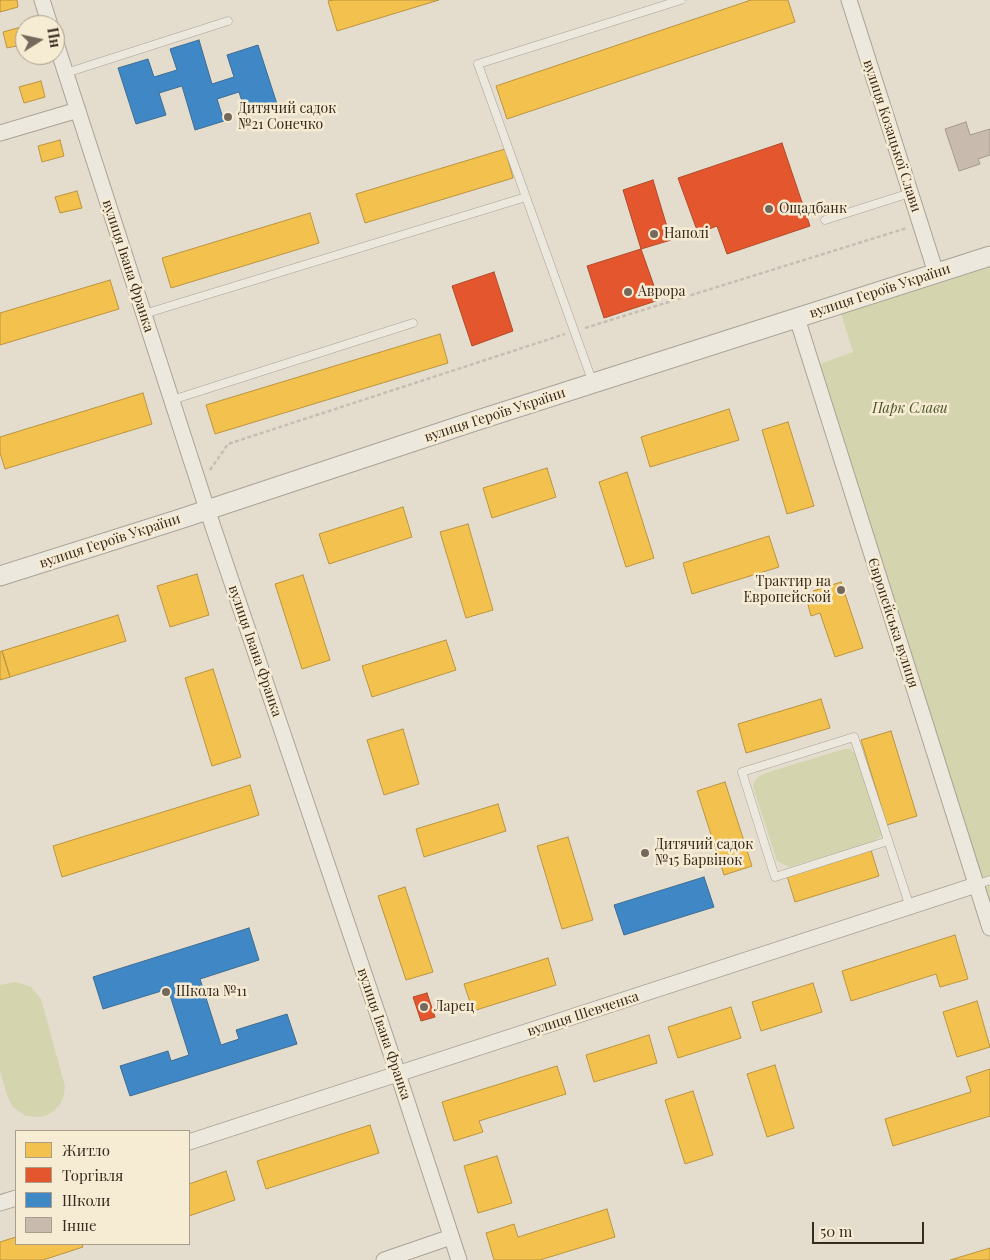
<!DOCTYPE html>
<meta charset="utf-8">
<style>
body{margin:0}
#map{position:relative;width:990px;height:1260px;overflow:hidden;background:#e4ddcd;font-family:"Playfair Display",serif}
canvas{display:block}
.legend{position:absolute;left:15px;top:1130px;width:175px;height:115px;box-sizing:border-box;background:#f6ebd3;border:1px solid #aa9e8b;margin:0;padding:6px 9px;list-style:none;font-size:15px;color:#382a1e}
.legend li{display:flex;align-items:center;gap:10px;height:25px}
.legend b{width:25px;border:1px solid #aa9e8b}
.north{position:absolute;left:15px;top:15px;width:50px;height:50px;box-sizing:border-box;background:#f6ebd3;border:1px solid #aa9e8b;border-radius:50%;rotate:80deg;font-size:14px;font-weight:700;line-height:20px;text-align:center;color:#382a1e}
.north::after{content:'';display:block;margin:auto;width:18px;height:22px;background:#74695b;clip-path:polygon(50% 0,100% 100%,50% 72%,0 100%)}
.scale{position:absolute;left:812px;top:1222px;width:112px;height:22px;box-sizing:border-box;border:2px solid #382a1e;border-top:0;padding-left:6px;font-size:15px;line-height:18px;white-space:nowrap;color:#382a1e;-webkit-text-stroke:4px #f6ebd3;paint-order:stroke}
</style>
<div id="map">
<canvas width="990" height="1260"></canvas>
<ul class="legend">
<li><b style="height:14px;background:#f2c14e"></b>Житло</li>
<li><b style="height:14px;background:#e4572e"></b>Торгівля</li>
<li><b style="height:14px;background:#3f88c5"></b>Школи</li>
<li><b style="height:14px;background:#c8bbae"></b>Інше</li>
</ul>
<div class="north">Пн</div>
<div class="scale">50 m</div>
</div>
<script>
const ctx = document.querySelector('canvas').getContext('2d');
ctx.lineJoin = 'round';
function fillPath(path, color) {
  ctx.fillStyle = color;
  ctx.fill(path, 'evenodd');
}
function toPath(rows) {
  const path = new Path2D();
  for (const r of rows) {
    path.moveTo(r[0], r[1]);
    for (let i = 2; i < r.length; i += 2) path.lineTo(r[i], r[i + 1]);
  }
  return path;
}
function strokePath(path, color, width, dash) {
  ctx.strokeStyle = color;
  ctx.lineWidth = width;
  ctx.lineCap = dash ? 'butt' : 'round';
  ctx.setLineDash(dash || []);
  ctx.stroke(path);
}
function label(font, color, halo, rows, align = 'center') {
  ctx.font = font + ' "Playfair Display",serif';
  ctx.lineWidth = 5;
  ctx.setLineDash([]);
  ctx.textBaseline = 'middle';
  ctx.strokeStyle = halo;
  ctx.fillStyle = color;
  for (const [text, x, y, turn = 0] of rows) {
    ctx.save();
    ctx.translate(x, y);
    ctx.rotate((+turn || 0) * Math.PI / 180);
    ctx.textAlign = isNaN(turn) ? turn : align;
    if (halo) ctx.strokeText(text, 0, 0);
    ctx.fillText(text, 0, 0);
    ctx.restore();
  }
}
fillPath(toPath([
 [990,256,990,928,812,367,853,352,838,304],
 [844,749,850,749,857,756,881,830,881,836,873,842,789,867,777,861,753,787,754,782,758,777,766,773],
 [16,982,31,987,41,999,65,1086,64,1096,59,1106,51,1113,42,1117,26,1116,13,1107,8,1098,0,1071,0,985]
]), '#d4d4af');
const homes = toPath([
 [0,0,17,0,18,7,0,12,0,0],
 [333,0,439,0,337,31,328,1,333,0],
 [751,0,788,0,795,22,507,119,496,86,751,0],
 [25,26,25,44,7,48,3,32,25,26],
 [41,81,45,97,24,103,19,87,41,81],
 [60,140,64,156,42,162,38,146,60,140],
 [505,149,513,178,365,223,356,194,505,149],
 [77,191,82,208,60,213,55,197,77,191],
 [310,213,319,243,171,288,162,258,310,213],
 [110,280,119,309,0,345,0,313,110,280],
 [440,334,448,363,215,434,206,405,440,334],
 [143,393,152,424,5,469,0,453,0,437,143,393],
 [729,409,739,440,650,467,641,437,729,409],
 [788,422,814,506,787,514,762,430,788,422],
 [547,468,556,497,492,518,483,488,547,468],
 [627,472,654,558,626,567,599,482,627,472],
 [403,507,412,537,329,564,319,534,403,507],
 [468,524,493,610,466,618,440,532,468,524],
 [769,536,779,567,692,594,683,563,769,536],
 [197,574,209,615,170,627,157,586,197,574],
 [303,575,330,660,302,669,275,584,303,575],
 [841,582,863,648,835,657,820,613,811,616,807,601,815,598,813,591,841,582],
 [118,615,126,641,10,677,2,651,118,615],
 [446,640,456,670,372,697,362,666,446,640],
 [2,651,10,677,0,680,0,652,2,651],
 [213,669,241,757,212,766,185,678,213,669],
 [821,699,830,728,746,753,738,724,821,699],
 [403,729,419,784,384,795,367,740,403,729],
 [891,731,917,816,887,825,861,740,891,731],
 [725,782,752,866,724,875,697,791,725,782],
 [250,785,259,815,62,877,53,846,250,785],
 [498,804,506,831,424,857,416,829,498,804],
 [568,837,593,920,562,929,537,846,568,837],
 [871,850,879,876,795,902,787,876,871,850],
 [405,887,433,972,406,980,378,896,405,887],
 [955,935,968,979,940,987,936,974,851,1001,842,971,955,935],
 [548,958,556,985,473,1011,464,984,548,958],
 [813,983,822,1012,761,1031,752,1002,813,983],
 [977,1001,990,1047,957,1057,943,1012,977,1001],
 [731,1007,741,1038,678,1058,668,1027,731,1007],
 [649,1035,657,1063,594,1082,586,1055,649,1035],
 [775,1065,794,1128,767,1137,747,1074,775,1065],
 [557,1066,566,1094,479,1121,483,1132,454,1141,442,1102,557,1066],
 [990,1069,990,1116,893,1146,885,1119,971,1092,966,1077,990,1069],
 [693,1091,713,1155,685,1164,665,1100,693,1091],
 [370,1125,379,1153,266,1189,257,1161,370,1125],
 [497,1156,512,1203,478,1213,464,1166,497,1156],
 [226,1171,235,1200,189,1216,189,1184,226,1171],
 [607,1209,615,1237,540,1260,494,1260,486,1233,514,1224,518,1237,607,1209],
 [16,1237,16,1244,82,1244,83,1247,43,1260,0,1260,0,1242,16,1237],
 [990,1248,990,1260,950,1260,990,1248]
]);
fillPath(homes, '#f2c14e');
strokePath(homes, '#ba9440', 1);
const shops = toPath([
 [782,143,810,226,727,254,717,226,698,233,678,178,782,143],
 [653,180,671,240,641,249,623,190,653,180],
 [641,249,659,300,604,318,587,266,641,249],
 [494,272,513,331,472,346,452,286,494,272],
 [427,993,435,1017,421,1021,413,997,427,993]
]);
fillPath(shops, '#e4572e');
strokePath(shops, '#b04a29', 1);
const schools = toPath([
 [199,40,212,84,234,77,227,55,258,45,277,104,246,114,239,92,217,99,224,121,195,130,182,86,159,93,166,115,136,124,118,68,148,59,154,77,177,70,170,49,199,40],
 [704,877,714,907,624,935,614,905,704,877],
 [249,928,259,960,200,979,221,1045,239,1039,236,1030,287,1014,297,1044,130,1096,120,1066,168,1051,171,1061,189,1055,168,989,103,1009,93,977,249,928]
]);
fillPath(schools, '#3f88c5');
strokePath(schools, '#3d6c93', 1);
const building = toPath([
 [966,122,970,135,990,129,990,155,978,159,980,164,959,171,945,129,966,122]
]);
fillPath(building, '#c8bbae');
strokePath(building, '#a4998c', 1);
const service = toPath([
 [66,73,228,21],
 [825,220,910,193],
 [144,314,526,197],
 [593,383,478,64,681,0],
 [172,400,413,323],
 [888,841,775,877,742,772,854,737,910,907],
 [976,885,990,880]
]);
const minor = toPath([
 [42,0,50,25],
 [849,0,936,273],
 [55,40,207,509,398,1074,459,1260],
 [0,133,78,110],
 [797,318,990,928],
 [189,1142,976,885],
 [0,1203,16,1198],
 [384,1260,451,1237]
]);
const tertiary = toPath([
 [0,576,180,519,475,421,990,256]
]);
strokePath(service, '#aaa296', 9);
strokePath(minor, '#aaa296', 17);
strokePath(tertiary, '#aaa296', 21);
strokePath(toPath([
 [585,328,907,228],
 [210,470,228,444,565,334]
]), '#c5beb5', 2.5, [4, 2.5]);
strokePath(service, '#ece8de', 8);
strokePath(minor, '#ece8de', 15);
strokePath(tertiary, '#ece8de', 19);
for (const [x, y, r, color] of [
 [228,117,5,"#74695b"],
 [769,209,5,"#74695b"],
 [654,234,5,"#74695b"],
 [628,292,5,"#74695b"],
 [841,590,5,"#74695b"],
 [645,853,5,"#74695b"],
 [166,992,5,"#74695b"],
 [424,1007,5,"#74695b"]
]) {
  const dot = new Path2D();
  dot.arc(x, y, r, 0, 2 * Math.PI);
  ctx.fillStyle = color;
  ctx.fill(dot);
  strokePath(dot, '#f6ebd3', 2);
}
label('14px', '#382a1e', '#f6ebd3', [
 ["Дитячий садок",238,109],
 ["№21 Сонечко",238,125],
 ["Ощадбанк",779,209],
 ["Наполі",664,234],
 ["Аврора",638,292],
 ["Трактир на",831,582,"right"],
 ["Европейской",831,598,"right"],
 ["Дитячий садок",655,845],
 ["№15 Барвінок",655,861],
 ["Школа №11",176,992],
 ["Ларец",434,1007]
], 'left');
label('14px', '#382a1e', '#f6ebd3', [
 ["вулиця Козацької Слави",892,136,72],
 ["вулиця Івана Франка",128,266,72],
 ["вулиця Героїв України",880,291,-18],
 ["вулиця Героїв України",495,415,-18],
 ["вулиця Героїв України",110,541,-18],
 ["Європейська вулиця",893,623,72],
 ["вулиця Івана Франка",255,651,71],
 ["вулиця Шевченка",583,1014,-18],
 ["вулиця Івана Франка",384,1034,71]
]);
label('italic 14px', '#495524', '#f6ebd3', [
 ["Парк Слави",910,409]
]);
</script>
